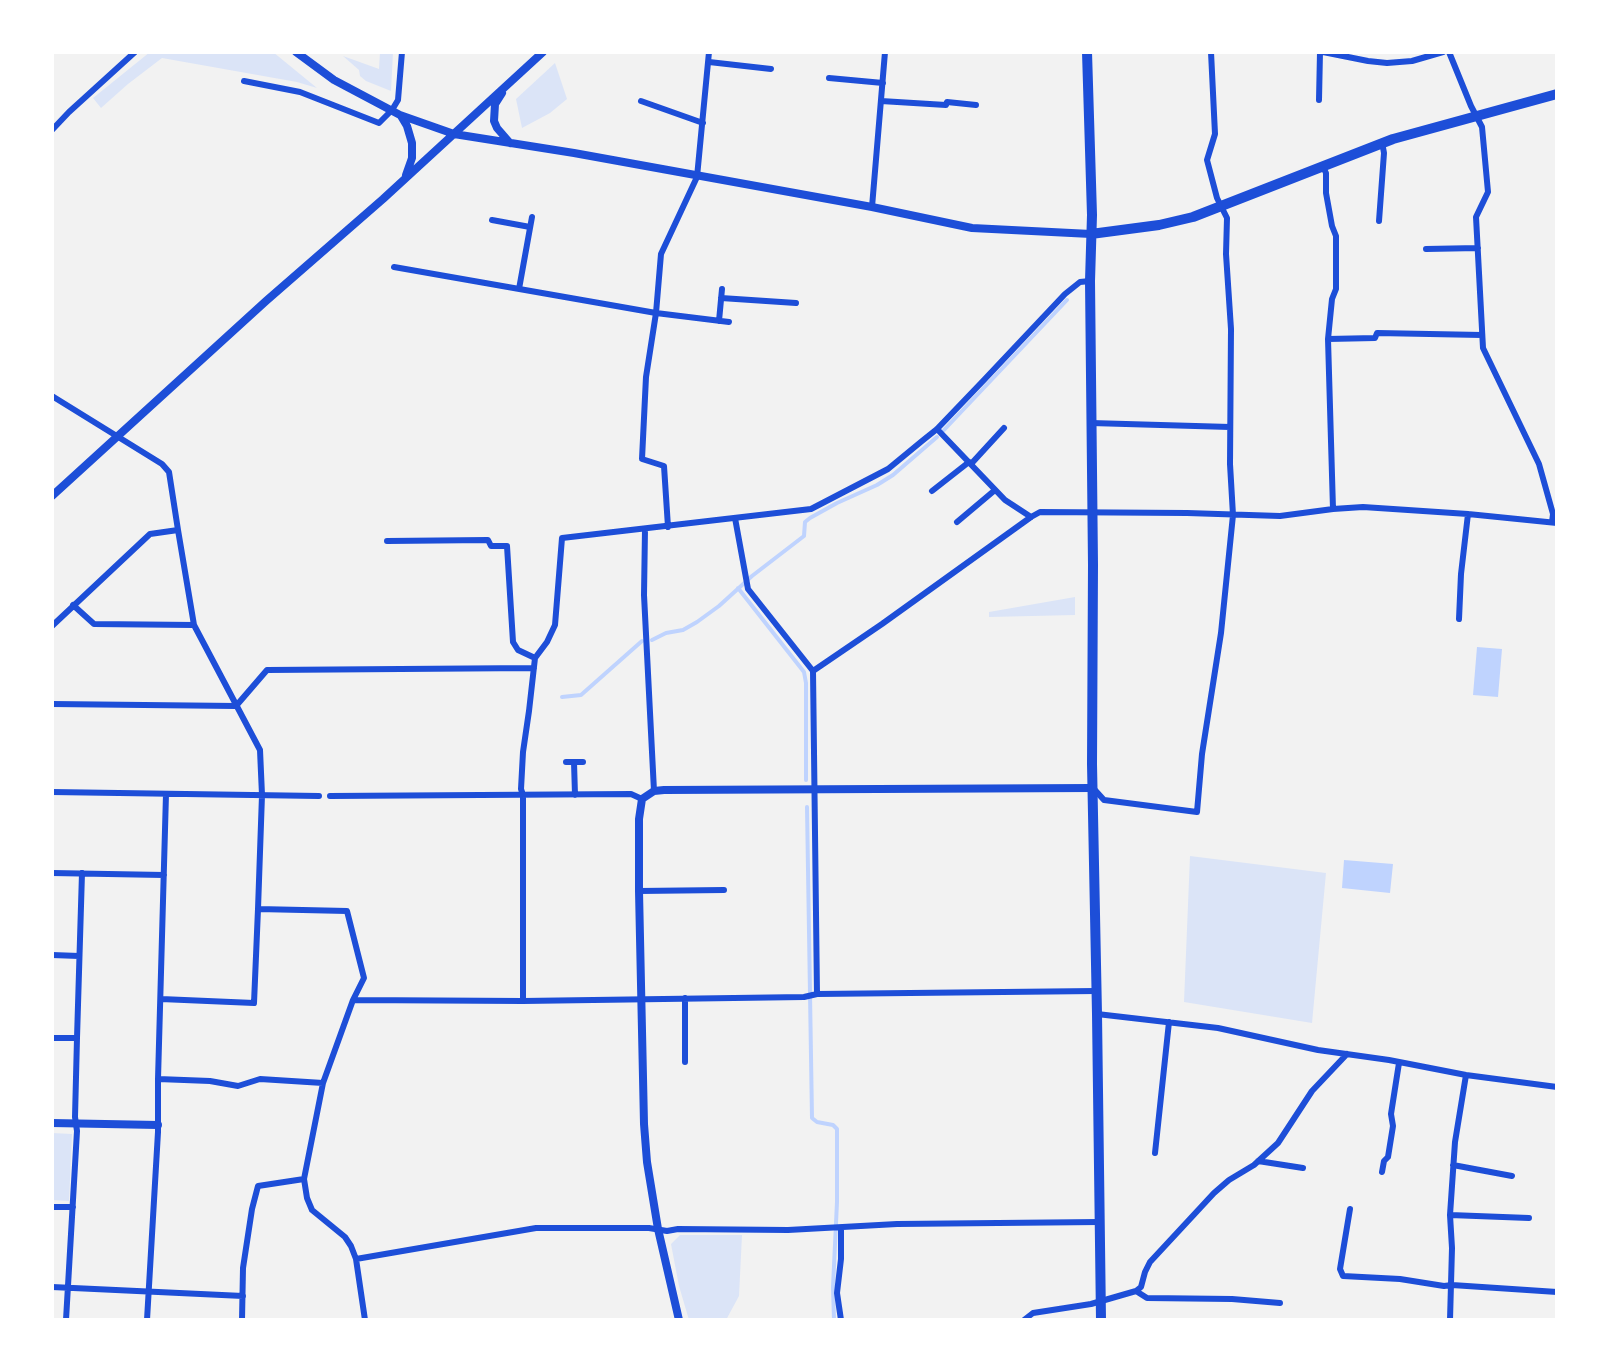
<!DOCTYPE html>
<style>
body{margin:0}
#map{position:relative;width:1609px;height:1372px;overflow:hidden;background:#f2f2f2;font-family:Poppins,sans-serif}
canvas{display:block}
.frame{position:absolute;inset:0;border:54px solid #fff;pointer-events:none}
</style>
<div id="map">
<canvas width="1609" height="1372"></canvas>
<div class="frame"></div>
</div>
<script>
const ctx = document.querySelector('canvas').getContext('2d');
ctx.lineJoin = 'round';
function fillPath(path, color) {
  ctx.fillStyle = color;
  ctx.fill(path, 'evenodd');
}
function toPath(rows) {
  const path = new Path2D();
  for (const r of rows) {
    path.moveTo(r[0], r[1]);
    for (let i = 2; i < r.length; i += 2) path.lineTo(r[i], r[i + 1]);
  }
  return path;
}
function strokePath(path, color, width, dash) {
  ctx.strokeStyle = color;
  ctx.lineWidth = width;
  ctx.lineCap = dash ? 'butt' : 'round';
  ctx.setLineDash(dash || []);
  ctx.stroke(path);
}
fillPath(toPath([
 [150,52,273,52,317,88,297,82,162,58,128,84,101,108,93,98],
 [380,52,393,52,391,91,366,81,360,76,359,70,343,56,379,69],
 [555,63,567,99,550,113,522,128,516,99],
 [1075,597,1075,615,989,617,989,612],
 [1190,856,1326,873,1312,1023,1184,1002],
 [52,1133,72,1134,69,1201,52,1200],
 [680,1235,742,1235,739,1296,726,1320,689,1320,679,1286,671,1244]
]), '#dbe4f7');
fillPath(toPath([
 [1477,647,1502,649,1498,697,1473,695],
 [1344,860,1393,864,1390,893,1342,888]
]), '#bfd3fe');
strokePath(toPath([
 [944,430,1067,300],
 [738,588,804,672,806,683,806,780],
 [652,640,666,633,683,630,697,622,719,606,752,576,804,536,805,522,810,518,837,503,877,485,893,475,937,437],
 [562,697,581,695,642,641],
 [807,807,812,1118,817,1122,833,1125,837,1129,837,1202,833,1287,834,1320]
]), '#bfd3fe', 4);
strokePath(toPath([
 [1323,52,1368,61,1387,63,1412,61,1443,52],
 [1449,52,1471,106,1482,127,1488,192,1476,217,1483,348,1539,464,1553,514,1552,522],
 [709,62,771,69],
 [829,78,883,83],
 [244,81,300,92,379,123,392,110,398,100,402,52],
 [1319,100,1320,52],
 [641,101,703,123],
 [881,101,946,105,947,102,976,105],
 [52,130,69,112,135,52],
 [1322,165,1326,173,1326,193,1332,226,1336,236,1336,289,1332,299,1328,339,1333,509],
 [872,207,885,52],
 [492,220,530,227],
 [1379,221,1384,153,1382,142],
 [1426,249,1478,248],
 [394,267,656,313,729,322],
 [519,289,532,217],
 [721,298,796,303],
 [719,321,722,289],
 [1328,339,1375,338,1377,333,1482,335],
 [52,396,162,464,169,472,178,530,150,534,52,626],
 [1091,423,1230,427],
 [937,429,1005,500,1031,517],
 [971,464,1004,428],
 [932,491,969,462],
 [735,518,748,589,813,671,817,994],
 [957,522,995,490],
 [668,527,664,466,642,459,646,377,656,313,661,254,697,177,709,52],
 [645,529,644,595,654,791],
 [178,530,194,625,260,750,262,795,258,909],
 [387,541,488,540,491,546,507,546,513,642,518,650,535,658],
 [73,605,94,624,194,625],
 [1459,619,1461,574,1468,514],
 [813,671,882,624,1031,517,1040,512,1187,513,1280,516,1333,509,1363,507,1468,514,1557,523],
 [52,704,236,706,267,670,534,668],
 [566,762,583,762],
 [574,762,575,795],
 [1094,789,1104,800,1197,812,1202,754,1221,633,1233,515,1230,464,1231,329,1226,254,1227,218,1217,198,1207,160,1215,134,1211,52],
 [52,792,319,796],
 [330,796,631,794,642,799],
 [52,873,164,875],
 [639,891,724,890],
 [52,955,79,956],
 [685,998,685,1062],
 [161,999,254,1003,258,909,347,911,364,978,353,1000],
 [523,1001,523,795,521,789,523,752,529,711,535,658,547,642,555,625,562,538,811,509,888,469,922,441,937,429,983,381,1065,294,1080,282,1090,281],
 [1097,1014,1218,1028,1318,1050,1389,1060,1466,1075,1557,1087],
 [52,1038,77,1038],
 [158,1079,166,794],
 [1155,1153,1169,1022],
 [1258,1161,1303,1168],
 [1453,1165,1512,1176],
 [1382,1172,1384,1161,1388,1157,1393,1126,1391,1114,1399,1063],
 [52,1207,73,1207],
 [1350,1209,1340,1269,1343,1276,1400,1279,1444,1286,1452,1285,1557,1292],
 [1450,1215,1529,1218],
 [356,1259,536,1228,649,1228,667,1231,678,1229,788,1230,897,1224,1099,1222],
 [52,1287,243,1296],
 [1136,1291,1147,1298,1232,1299,1280,1303],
 [66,1320,77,1131,75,1117,77,1038,82,873],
 [147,1320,158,1132,158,1079,210,1081,238,1086,260,1079,323,1083],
 [242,1320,243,1268,252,1209,258,1186,304,1179],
 [365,1320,356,1259,351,1246,345,1237,312,1210,307,1198,304,1179,323,1083,353,1000,523,1001,804,997,817,994,1096,991],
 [841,1320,837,1293,841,1259,841,1228],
 [1024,1320,1033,1313,1091,1304,1136,1291,1141,1287,1145,1272,1150,1262,1214,1193,1229,1180,1254,1165,1278,1143,1312,1091,1347,1054],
 [1450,1320,1452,1248,1450,1215,1455,1142,1466,1075]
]), '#1d4ed8', 6);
strokePath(toPath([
 [296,52,334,80,400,115,454,134,574,153,872,207,972,228,1091,234],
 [502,93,495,104,494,121,497,128,510,143],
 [401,116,407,126,412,143,412,158,406,175],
 [52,496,266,301,383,199,543,52],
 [52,1123,158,1125],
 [679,1320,658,1229,647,1162,644,1124,639,891,639,819,642,799,654,791,664,790,1092,788]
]), '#1d4ed8', 8);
strokePath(toPath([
 [1087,52,1092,215,1090,281,1093,565,1092,764,1097,1014,1101,1320],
 [1091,234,1159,225,1193,217,1393,139,1557,94]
]), '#1d4ed8', 10);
</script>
